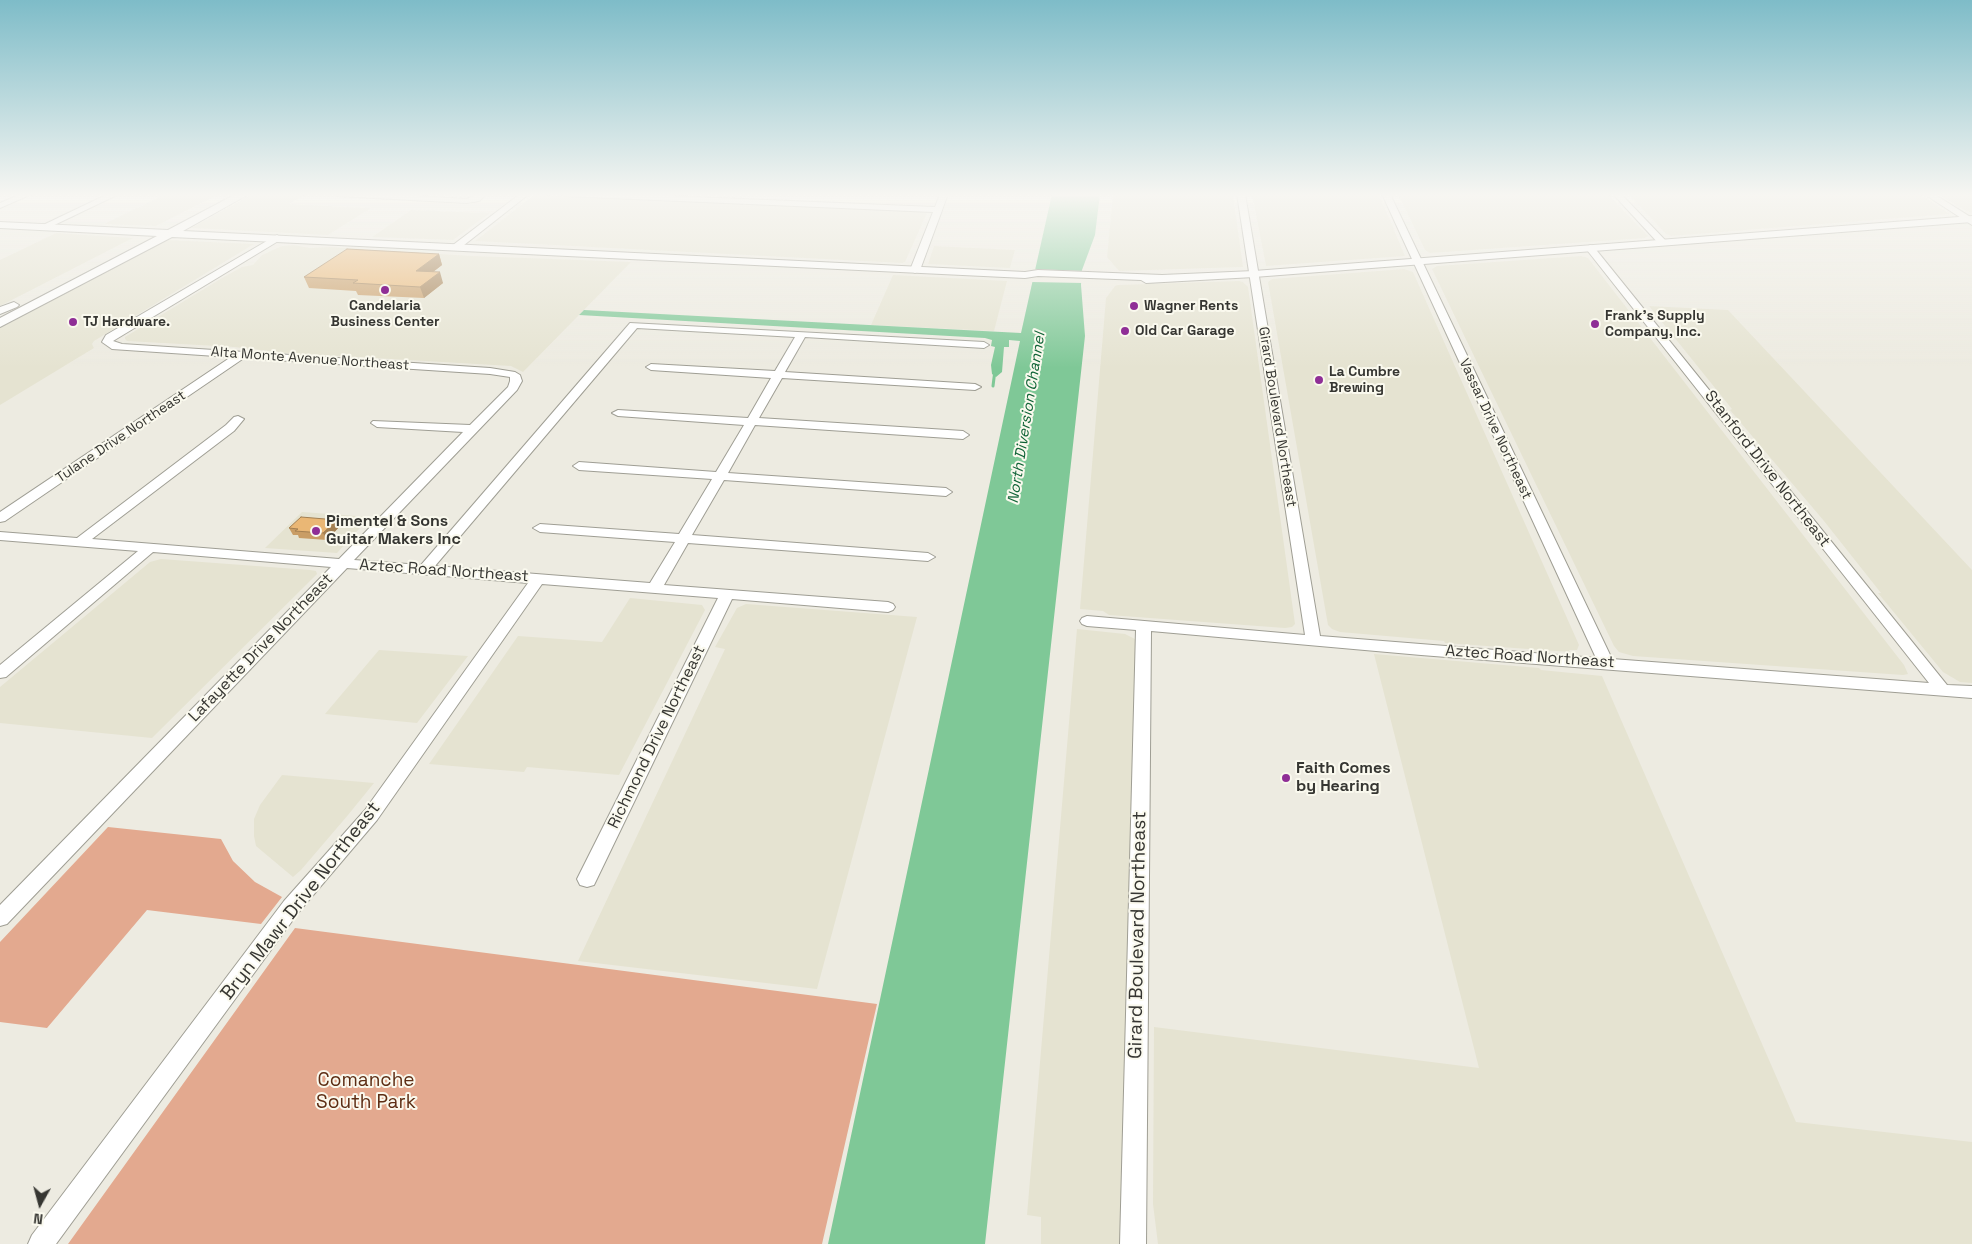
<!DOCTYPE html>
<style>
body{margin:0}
#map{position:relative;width:1972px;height:1244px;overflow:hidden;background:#edebe1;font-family:"Space Grotesk",sans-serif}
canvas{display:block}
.north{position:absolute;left:15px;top:1179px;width:50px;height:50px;-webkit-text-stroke:4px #faf9ee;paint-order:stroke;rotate:187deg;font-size:14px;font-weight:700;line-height:20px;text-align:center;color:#363632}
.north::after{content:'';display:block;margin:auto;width:18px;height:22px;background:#363632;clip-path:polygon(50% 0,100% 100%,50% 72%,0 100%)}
</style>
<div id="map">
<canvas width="1972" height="1244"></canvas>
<div class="north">N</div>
</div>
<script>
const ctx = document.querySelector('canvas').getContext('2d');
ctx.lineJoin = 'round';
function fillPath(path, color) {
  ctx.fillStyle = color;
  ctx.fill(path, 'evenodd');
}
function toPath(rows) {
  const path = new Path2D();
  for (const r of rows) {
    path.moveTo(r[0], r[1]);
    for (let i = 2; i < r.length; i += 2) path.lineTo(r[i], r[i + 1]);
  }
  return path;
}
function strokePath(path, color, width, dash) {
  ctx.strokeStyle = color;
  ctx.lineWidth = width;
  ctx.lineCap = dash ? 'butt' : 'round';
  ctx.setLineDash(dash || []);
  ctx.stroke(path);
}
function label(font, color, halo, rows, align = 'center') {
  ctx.font = font + ' "Space Grotesk",sans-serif';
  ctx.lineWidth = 4;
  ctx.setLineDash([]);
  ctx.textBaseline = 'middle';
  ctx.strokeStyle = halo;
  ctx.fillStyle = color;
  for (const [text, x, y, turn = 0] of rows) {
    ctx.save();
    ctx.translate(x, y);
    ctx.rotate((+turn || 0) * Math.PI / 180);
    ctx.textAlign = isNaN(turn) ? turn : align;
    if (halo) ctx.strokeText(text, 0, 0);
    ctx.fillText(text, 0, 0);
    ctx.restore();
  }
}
fillPath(toPath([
 [166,194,219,194,156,226,104,224],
 [253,194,306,194,289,204,371,208,328,235,191,228],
 [1113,194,1233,194,1243,267,1119,271,1107,257],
 [1252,194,1379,194,1405,256,1266,266],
 [1398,194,1608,194,1648,236,1645,238,1430,253,1425,250],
 [1628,194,1919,194,1950,214,1671,236,1666,234],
 [1938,194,1972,194,1972,213,1964,210],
 [534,195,922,212,927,213,905,262,902,263,475,241],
 [411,210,490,213,453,240,372,237],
 [56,233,133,238,0,306,0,260],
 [167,240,254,244,94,341,92,344,94,348,0,405,0,328],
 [294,245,310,248,331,247,472,256,631,262,523,372,511,366,287,353,234,347,127,341,125,339,125,337,222,278,242,267,253,265,262,255,282,246],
 [934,246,1015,250,1010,268,928,264],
 [1581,256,1588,258,1904,665,1908,674,1903,675,1633,656,1619,652,1614,646,1432,269,1437,266],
 [1404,269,1413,272,1579,645,1577,650,1569,650,1570,652,1445,643,1444,641,1340,632,1332,629,1328,625,1268,282,1272,279],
 [893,275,1007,281,994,331,871,325],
 [1239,281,1243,282,1248,287,1295,624,1292,627,1285,628,1109,615,1103,611,1080,609,1106,298,1115,286,1118,285],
 [1649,306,1728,310,1972,570,1972,683,1960,682,1943,672,1878,593,1881,593,1824,521,1730,410,1732,409],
 [302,512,370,517,337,553,265,548],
 [161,559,310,570,316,571,317,574,152,738,0,723,0,687,150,562],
 [630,598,702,605,705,610,619,775,527,767,524,772,429,764,518,636,602,642],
 [746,604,917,617,817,989,578,961,725,649,715,647,737,608],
 [1077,629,1125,634,1137,640,1121,1244,1041,1244,1041,1217,1027,1215],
 [379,650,468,656,417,723,325,714],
 [1374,654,1539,668,1541,670,1602,676,1796,1122,1972,1142,1972,1244,1158,1244,1153,1204,1154,1027,1479,1068],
 [282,775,374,783,348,815,301,870,293,877,256,846,254,836,254,819,260,805]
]), '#e5e3d1');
fillPath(toPath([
 [108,827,221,839,233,861,255,882,282,897,261,924,147,910,47,1028,0,1022,0,942],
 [295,928,877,1004,822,1244,68,1244]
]), '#e3a98f');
fillPath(toPath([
 [1052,194,1100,194,1095,235,1082,270,1081,285,1085,336,985,1244,828,1244,1020,341,1009,340,1009,347,1004,347,1002,372,996,377,992,374,991,365,995,347,991,346,992,340,985,338,579,315,584,310,1021,333]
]), '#7fc897');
fillPath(toPath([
 [1033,269,1085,271,1083,283,1031,282]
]), '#edebe1');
strokePath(toPath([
 [993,386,995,370]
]), '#7fc897', 3);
const minor = toPath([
 [21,194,32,194,0,208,0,203,21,194],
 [108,194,119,194,46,229,39,227,108,194],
 [334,194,383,194,467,199,478,194,487,194,479,201,467,203,338,196,334,194],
 [520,194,529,194,459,249,453,249,453,245,520,194],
 [561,194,622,194,935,207,940,194,948,194,920,270,915,273,910,270,933,212,565,196,561,194],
 [1237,194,1245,194,1320,636,1596,658,1382,194,1390,194,1612,659,1929,683,1587,250,1586,248,1590,245,1593,246,1947,685,1972,686,1972,698,1421,655,1151,631,1146,1244,1120,1244,1136,630,1087,626,1082,624,1080,621,1082,618,1087,616,1305,635,1237,194],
 [1613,194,1621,194,1666,241,1666,245,1660,245,1613,194],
 [1924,194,1934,194,1972,218,1972,225,1924,194],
 [277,235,281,238,280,240,113,341,122,344,490,368,515,372,520,375,522,381,517,390,354,560,421,565,630,323,984,342,989,345,984,348,805,337,785,372,975,384,981,387,975,390,782,378,759,418,963,431,969,435,963,439,755,425,728,473,946,488,952,492,946,496,724,480,692,535,928,553,935,557,928,561,688,543,664,585,888,602,893,604,895,607,893,610,888,612,732,599,594,885,587,887,580,885,577,879,718,598,542,584,377,820,298,913,56,1244,28,1244,32,1235,284,901,365,810,528,583,347,568,7,924,0,926,0,905,331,567,153,552,6,677,0,678,0,665,138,551,0,540,0,532,77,538,226,425,234,417,238,416,244,419,234,431,92,539,339,559,463,432,377,427,371,423,373,421,470,425,508,387,510,381,510,377,490,374,244,358,5,521,0,522,0,512,231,357,112,349,102,342,106,335,277,235],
 [637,328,795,337,775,371,651,364,646,367,651,370,771,378,748,418,618,410,612,413,618,416,744,425,716,472,579,462,573,466,579,470,712,479,679,534,540,524,533,528,540,532,675,542,650,583,435,566,637,328],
 [14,302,19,305,17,307,0,314,0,307,14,302]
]);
const major = toPath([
 [236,194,249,194,183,231,1025,272,1038,270,1162,275,1254,271,1972,216,1972,222,1254,277,1146,283,1141,280,1038,276,1025,278,172,237,0,327,0,318,157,236,0,228,0,222,168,230,236,194]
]);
strokePath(minor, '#9f9e94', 2);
strokePath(major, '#9f9e94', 2);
fillPath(minor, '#fff');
fillPath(major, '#fff');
fillPath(toPath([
 [439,254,442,265,433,272,443,283,424,298,358,295,356,291,309,288,304,277],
 [337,520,340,526,327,540,299,538,298,535,293,535,289,528]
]), '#c99d65');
fillPath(toPath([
 [439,254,442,265,420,282,416,271],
 [440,272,443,283,424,298,420,287],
 [337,520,340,526,327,540,323,533]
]), '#a48052');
const building = toPath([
 [347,249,439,254,416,271,440,272,420,287,353,283,358,280,304,277,347,249],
 [301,517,337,520,323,533,295,531,298,529,289,528,301,517]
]);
fillPath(building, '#eab775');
strokePath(building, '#a48052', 1);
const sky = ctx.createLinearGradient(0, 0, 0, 368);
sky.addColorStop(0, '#7ebcc8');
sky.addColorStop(0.53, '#f7f6f2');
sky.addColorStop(1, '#f7f6f200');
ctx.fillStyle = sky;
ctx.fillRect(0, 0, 1972, 368);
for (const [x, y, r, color] of [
 [385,290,5,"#8f2e96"],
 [1134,306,5,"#8f2e96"],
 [73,322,5,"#8f2e96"],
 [1595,324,5,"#8f2e96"],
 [1125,331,5,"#8f2e96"],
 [1319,380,5,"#8f2e96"],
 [316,531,5,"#8f2e96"],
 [1286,778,5,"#8f2e96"]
]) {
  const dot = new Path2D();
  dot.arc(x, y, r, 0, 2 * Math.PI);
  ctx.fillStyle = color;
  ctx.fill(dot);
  strokePath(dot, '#faf9ee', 2);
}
label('bold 14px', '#363632', '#faf9ee', [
 ["Candelaria",385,306,"center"],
 ["Business Center",385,322,"center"],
 ["Wagner Rents",1144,306],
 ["Frank's Supply",1605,316],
 ["Company, Inc.",1605,332],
 ["TJ Hardware.",83,322],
 ["Old Car Garage",1135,331],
 ["La Cumbre",1329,372],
 ["Brewing",1329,388]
], 'left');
label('14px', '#363632', '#faf9ee', [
 ["Alta Monte Avenue Northeast",310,359,4],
 ["Girard Boulevard Northeast",1277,417,81],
 ["Vassar Drive Northeast",1495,429,65],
 ["Tulane Drive Northeast",121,437,-34]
]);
label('italic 15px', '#106437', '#faf9ee', [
 ["North Diversion Channel",1027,418,-81]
]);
label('16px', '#363632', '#faf9ee', [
 ["Stanford Drive Northeast",1767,469,52],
 ["Aztec Road Northeast",444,571,4],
 ["Lafayette Drive Northeast",261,648,-46],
 ["Aztec Road Northeast",1530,657,4],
 ["Richmond Drive Northeast",657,737,-64]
]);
label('bold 16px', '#363632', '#faf9ee', [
 ["Pimentel & Sons",326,522],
 ["Guitar Makers Inc",326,540],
 ["Faith Comes",1296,769],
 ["by Hearing",1296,787]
], 'left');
label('19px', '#363632', '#faf9ee', [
 ["Bryn Mawr Drive Northeast",301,901,-52],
 ["Girard Boulevard Northeast",1138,935,-89]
]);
label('19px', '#5d2d14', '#faf9ee', [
 ["Comanche",366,1081],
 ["South Park",366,1103]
]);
</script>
